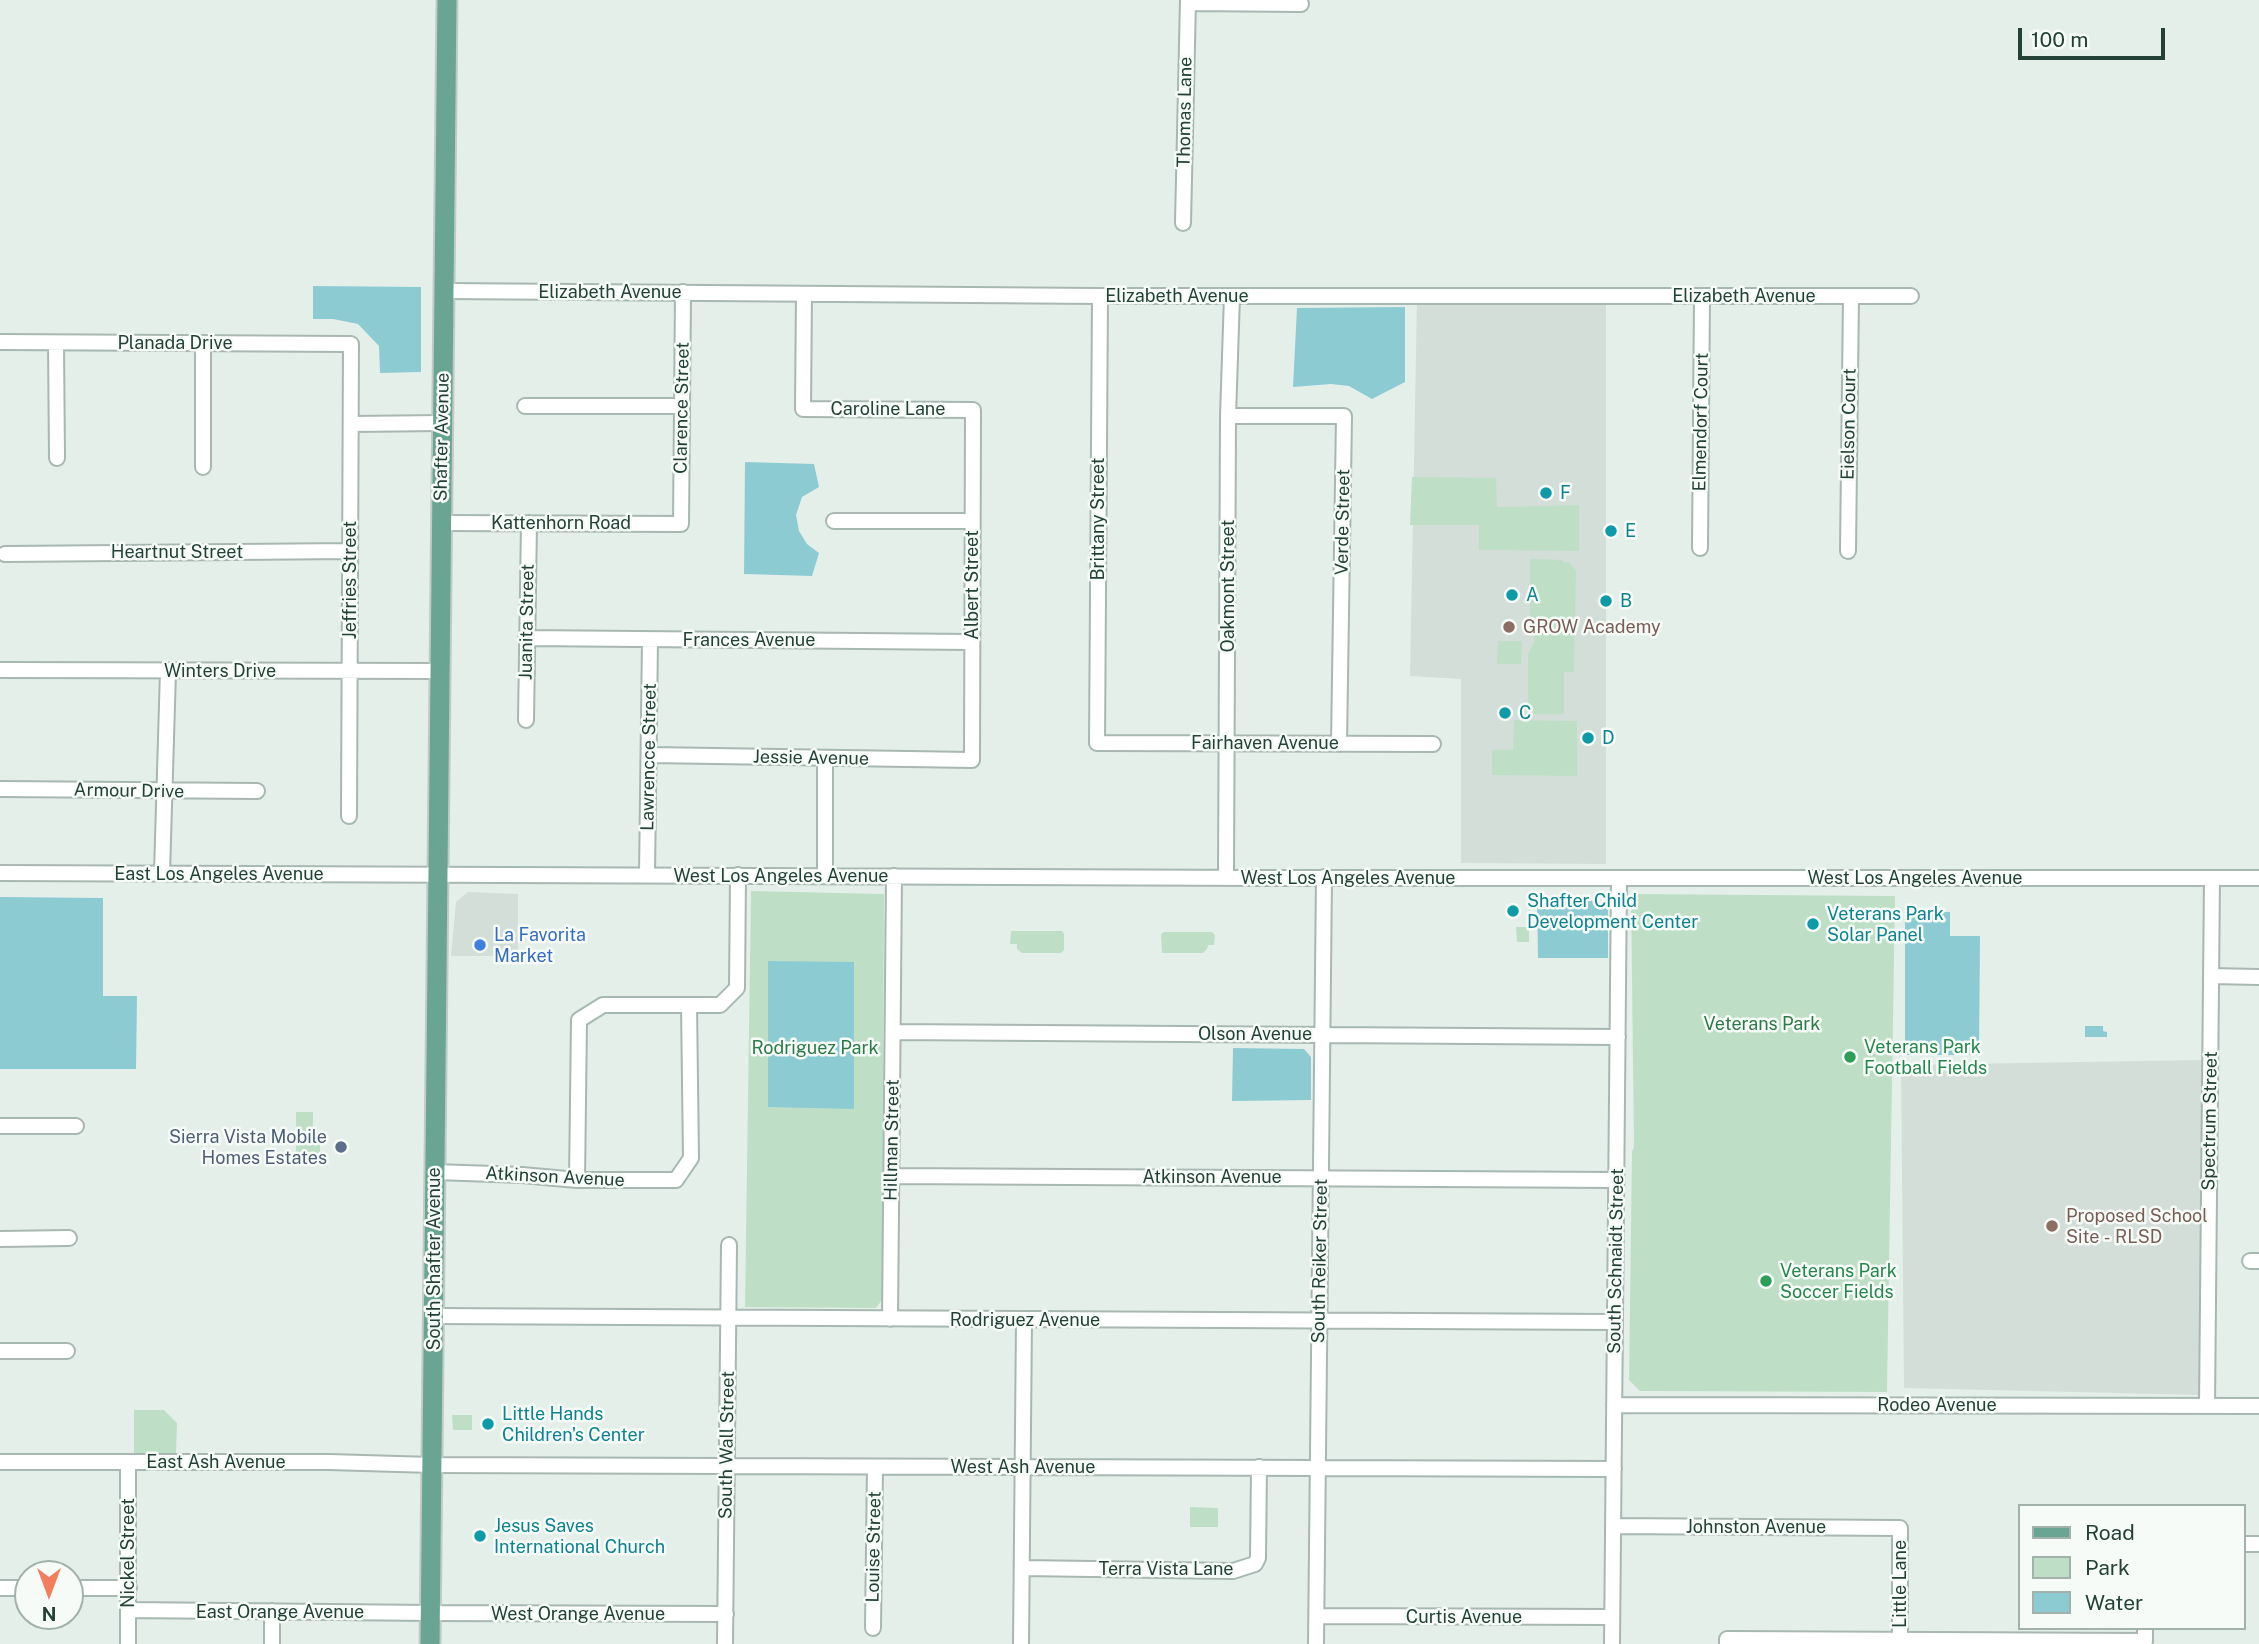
<!DOCTYPE html>
<style>
body{margin:0}
#map{position:relative;width:2259px;height:1644px;overflow:hidden;background:#e5efea;font-family:"Public Sans",sans-serif}
canvas{display:block}
.legend{position:absolute;left:2018px;top:1504px;width:228px;height:126px;box-sizing:border-box;background:#f6fbf8;border:2px solid #a2b1ab;margin:0;padding:9px 12px;list-style:none;font-size:21px;color:#244138}
.legend li{display:flex;align-items:center;gap:14px;height:35px}
.legend b{width:35px;border:2px solid #a2b1ab}
.north{position:absolute;left:14px;top:1560px;width:70px;height:70px;box-sizing:border-box;background:#f6fbf8;border:2px solid #a2b1ab;border-radius:50%;rotate:180deg;font-size:19px;font-weight:700;line-height:28px;text-align:center;color:#244138}
.north::after{content:'';display:block;margin:auto;width:24px;height:32px;background:#f37e5e;clip-path:polygon(50% 0,100% 100%,50% 72%,0 100%)}
.scale{position:absolute;left:2018px;top:28px;width:147px;height:32px;box-sizing:border-box;border:4px solid #244138;border-top:0;padding-left:9px;font-size:21px;line-height:24px;white-space:nowrap;color:#244138;-webkit-text-stroke:5px #f6fbf8;paint-order:stroke}
</style>
<div id="map">
<canvas width="2259" height="1644"></canvas>
<ul class="legend">
<li><b style="height:9px;background:#6aa493"></b>Road</li>
<li><b style="height:19px;background:#bedfc6"></b>Park</li>
<li><b style="height:19px;background:#8dcbd3"></b>Water</li>
</ul>
<div class="north">N</div>
<div class="scale">100 m</div>
</div>
<script>
const ctx = document.querySelector('canvas').getContext('2d');
ctx.lineJoin = 'round';
function fillPath(path, color) {
  ctx.fillStyle = color;
  ctx.fill(path, 'evenodd');
}
function toPath(rows) {
  const path = new Path2D();
  for (const r of rows) {
    path.moveTo(r[0], r[1]);
    for (let i = 2; i < r.length; i += 2) path.lineTo(r[i], r[i + 1]);
  }
  return path;
}
function strokePath(path, color, width, dash) {
  ctx.strokeStyle = color;
  ctx.lineWidth = width;
  ctx.lineCap = dash ? 'butt' : 'round';
  ctx.setLineDash(dash || []);
  ctx.stroke(path);
}
function label(font, color, halo, rows, align = 'center') {
  ctx.font = font + ' "Public Sans",sans-serif';
  ctx.lineWidth = 5;
  ctx.setLineDash([]);
  ctx.textBaseline = 'middle';
  ctx.strokeStyle = halo;
  ctx.fillStyle = color;
  for (const [text, x, y, turn = 0] of rows) {
    ctx.save();
    ctx.translate(x, y);
    ctx.rotate((+turn || 0) * Math.PI / 180);
    ctx.textAlign = isNaN(turn) ? turn : align;
    if (halo) ctx.strokeText(text, 0, 0);
    ctx.fillText(text, 0, 0);
    ctx.restore();
  }
}
fillPath(toPath([
 [1417,300,1606,303,1606,864,1461,863,1461,679,1410,676],
 [468,892,518,894,518,956,451,956,456,902],
 [2204,1060,2201,1395,1904,1388,1901,1065]
]), '#d3ded9');
fillPath(toPath([
 [1412,477,1496,478,1497,507,1579,505,1579,551,1479,550,1479,525,1410,525],
 [1530,559,1563,560,1563,562,1569,562,1576,571,1574,672,1564,672,1564,714,1528,714,1528,655,1535,640,1530,617],
 [1498,641,1522,641,1521,664,1497,664],
 [1514,720,1577,721,1577,776,1492,775,1492,750,1513,750],
 [751,891,884,894,882,1300,876,1308,745,1307],
 [1631,894,1895,896,1887,1392,1640,1391,1629,1380,1632,1151,1634,1148],
 [1516,927,1529,927,1529,942,1517,942],
 [1011,931,1062,931,1064,934,1064,950,1061,953,1022,953,1017,949,1017,944,1010,944],
 [1164,932,1212,932,1215,935,1214,945,1208,945,1207,949,1203,953,1162,953,1161,934],
 [296,1112,313,1112,313,1143,320,1144,320,1161,298,1160,296,1164],
 [134,1410,164,1410,177,1423,176,1453,134,1453],
 [452,1415,472,1415,472,1430,453,1430],
 [1190,1507,1218,1508,1218,1527,1190,1527]
]), '#bedfc6');
fillPath(toPath([
 [313,286,421,287,421,372,380,373,379,346,358,324,333,319,313,319],
 [1405,307,1405,382,1372,399,1349,386,1331,384,1293,387,1297,308],
 [745,462,814,464,819,487,802,497,796,515,799,531,807,544,819,553,812,576,744,574],
 [0,897,103,898,103,996,137,996,136,1069,0,1069],
 [1537,899,1598,901,1608,910,1608,958,1538,958],
 [1905,911,1950,912,1950,936,1980,936,1979,1055,1905,1055],
 [768,961,854,962,854,1109,768,1107],
 [2085,1026,2103,1026,2103,1031,2107,1032,2107,1037,2085,1037],
 [1233,1048,1304,1049,1311,1057,1311,1100,1232,1101]
]), '#8dcbd3');
const minor = toPath([
 [1188,3,1301,4],
 [1183,223,1188,0],
 [444,291,1100,296,1911,296],
 [1100,296,1097,743,1433,744],
 [0,342,351,344,349,816],
 [56,343,57,458],
 [203,343,203,467],
 [525,406,682,406],
 [1228,416,1344,416,1339,744],
 [351,424,442,423],
 [834,521,972,521],
 [441,523,681,524,683,292],
 [1700,548,1702,296],
 [1848,551,1851,296],
 [5,554,350,551],
 [526,638,972,642],
 [0,670,440,671],
 [526,720,529,523],
 [650,755,972,760,973,410,803,409,804,294],
 [0,789,257,791],
 [0,873,1263,878,2259,878],
 [162,873,168,671],
 [647,875,650,640],
 [825,876,825,759],
 [1226,877,1228,416,1232,296],
 [2211,976,2259,977],
 [893,1032,1618,1037],
 [0,1126,76,1126],
 [435,1172,522,1175,577,1180,676,1180,691,1158,689,1005],
 [891,1176,1617,1180],
 [577,1180,579,1020,603,1005,720,1005,737,988,738,875],
 [0,1239,69,1238],
 [2250,1261,2259,1261],
 [434,1316,1615,1322],
 [890,1319,894,876],
 [0,1351,67,1351],
 [1614,1405,2259,1406],
 [2207,1406,2212,878],
 [0,1462,329,1462,432,1465,1614,1469],
 [128,1462,128,1644],
 [1613,1526,1900,1528,1900,1640],
 [2246,1544,2259,1544],
 [1022,1568,1233,1571,1255,1564,1258,1558,1259,1467],
 [0,1588,28,1588],
 [70,1588,129,1588],
 [129,1610,431,1613],
 [430,1613,726,1614],
 [1317,1616,1612,1617],
 [873,1628,875,1467],
 [272,1644,272,1611],
 [725,1644,729,1245],
 [1021,1644,1024,1320],
 [1316,1644,1324,877],
 [1612,1644,1619,878],
 [1727,1644,1727,1639,2145,1641,2145,1628]
]);
const major = toPath([
 [430,1644,447,0]
]);
strokePath(minor, '#a7b7b1', 18);
strokePath(major, '#c2cac7', 23);
strokePath(minor, '#fff', 14);
strokePath(major, '#6aa493', 19);
for (const [x, y, r, color] of [
 [1546,493,7,"#0f9aa8"],
 [1611,531,7,"#0f9aa8"],
 [1512,595,7,"#0f9aa8"],
 [1606,601,7,"#0f9aa8"],
 [1509,627,7,"#8d6e63"],
 [1505,713,7,"#0f9aa8"],
 [1588,738,7,"#0f9aa8"],
 [1513,911,7,"#0f9aa8"],
 [1813,924,7,"#0f9aa8"],
 [480,945,7,"#3f7fe0"],
 [1850,1057,7,"#2e9e5b"],
 [341,1147,7,"#5c6f8a"],
 [2052,1226,7,"#8d6e63"],
 [1766,1281,7,"#2e9e5b"],
 [488,1424,7,"#0f9aa8"],
 [480,1536,7,"#0f9aa8"]
]) {
  const dot = new Path2D();
  dot.arc(x, y, r, 0, 2 * Math.PI);
  ctx.fillStyle = color;
  ctx.fill(dot);
  strokePath(dot, '#f6fbf8', 2.5);
}
label('18px', '#244138', '#f6fbf8', [
 ["Thomas Lane",1185,112,-89],
 ["Elizabeth Avenue",610,292],
 ["Elizabeth Avenue",1177,296],
 ["Elizabeth Avenue",1744,296],
 ["Planada Drive",175,343],
 ["Clarence Street",682,408,-89],
 ["Caroline Lane",888,409],
 ["Elmendorf Court",1701,422,-89],
 ["Eielson Court",1849,424,-89],
 ["Shafter Avenue",442,437,-89],
 ["Brittany Street",1098,519,-90],
 ["Verde Street",1343,522,-89],
 ["Kattenhorn Road",561,523],
 ["Heartnut Street",177,552],
 ["Jeffries Street",350,580,-90],
 ["Albert Street",972,585,-90],
 ["Oakmont Street",1228,586,-90],
 ["Juanita Street",527,622,-89],
 ["Frances Avenue",749,640],
 ["Winters Drive",220,671],
 ["Fairhaven Avenue",1265,743],
 ["Lawrencce Street",649,757,-89],
 ["Jessie Avenue",811,758,1],
 ["Armour Drive",129,791,1],
 ["East Los Angeles Avenue",219,874],
 ["West Los Angeles Avenue",781,876],
 ["West Los Angeles Avenue",1348,878],
 ["West Los Angeles Avenue",1915,878],
 ["Olson Avenue",1255,1034],
 ["Spectrum Street",2210,1121,-89],
 ["Hillman Street",892,1140,-89],
 ["Atkinson Avenue",555,1177,3],
 ["Atkinson Avenue",1212,1177],
 ["South Shafter Avenue",434,1259,-90],
 ["South Reiker Street",1320,1261,-89],
 ["South Schnaidt Street",1616,1261,-89],
 ["Rodriguez Avenue",1025,1320],
 ["Rodeo Avenue",1937,1405],
 ["South Wall Street",727,1445,-89],
 ["East Ash Avenue",216,1462],
 ["West Ash Avenue",1023,1467],
 ["Johnston Avenue",1756,1527],
 ["Louise Street",874,1547,-89],
 ["Nickel Street",128,1553,-90],
 ["Terra Vista Lane",1166,1569],
 ["Little Lane",1900,1584,-90],
 ["East Orange Avenue",280,1612],
 ["West Orange Avenue",578,1614],
 ["Curtis Avenue",1464,1617]
]);
label('18px', '#0d838f', '#f6fbf8', [
 ["F",1560,493],
 ["E",1625,531],
 ["A",1526,595],
 ["B",1620,601],
 ["C",1519,713],
 ["D",1602,738],
 ["Shafter Child",1527,901],
 ["Development Center",1527,922],
 ["Veterans Park",1827,914],
 ["Solar Panel",1827,935],
 ["Little Hands",502,1414],
 ["Children's Center",502,1435],
 ["Jesus Saves",494,1526],
 ["International Church",494,1547]
], 'left');
label('18px', '#785e54', '#f6fbf8', [
 ["GROW Academy",1523,627],
 ["Proposed School",2066,1216],
 ["Site - RLSD",2066,1237]
], 'left');
label('18px', '#366cbe', '#f6fbf8', [
 ["La Favorita",494,935],
 ["Market",494,956]
], 'left');
label('18px', '#2d7948', '#f6fbf8', [
 ["Veterans Park",1762,1024],
 ["Rodriguez Park",815,1048]
]);
label('18px', '#27864d', '#f6fbf8', [
 ["Veterans Park",1864,1047],
 ["Football Fields",1864,1068],
 ["Veterans Park",1780,1271],
 ["Soccer Fields",1780,1292]
], 'left');
label('18px', '#4e5e75', '#f6fbf8', [
 ["Sierra Vista Mobile",327,1137],
 ["Homes Estates",327,1158]
], 'right');
</script>
